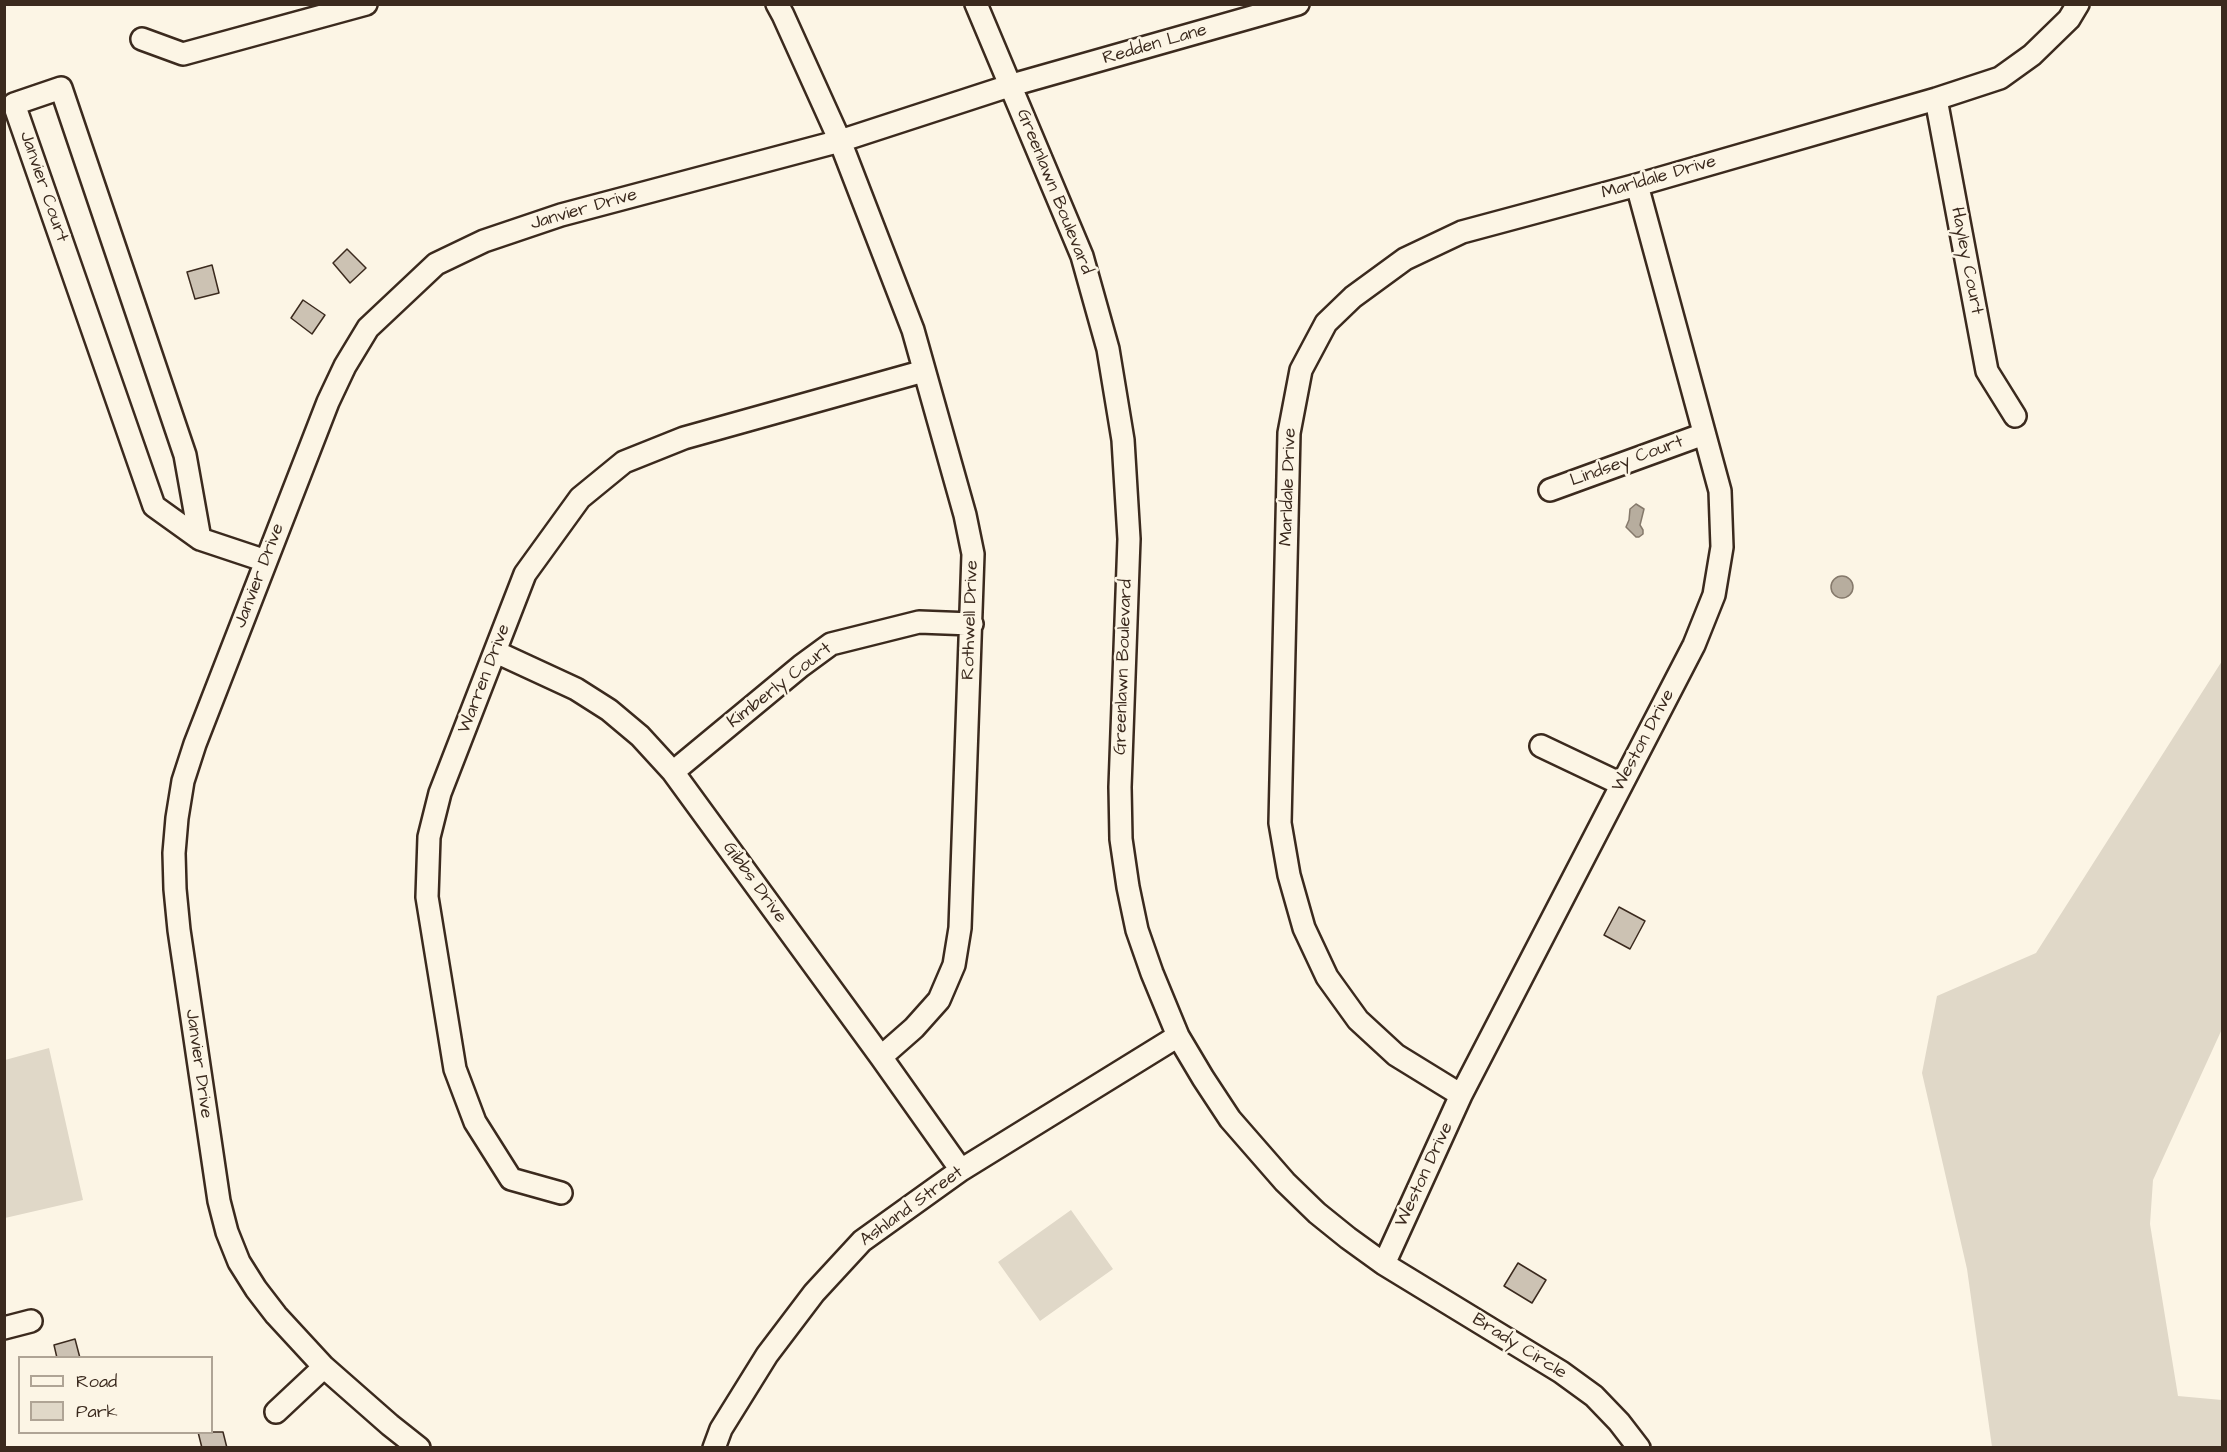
<!DOCTYPE html>
<style>
body{margin:0}
#map{position:relative;width:2227px;height:1452px;overflow:hidden;background:#fcf5e5;font-family:"Architects Daughter",sans-serif}
canvas{display:block}
.frame{position:absolute;inset:0;border:6px solid #3b2a1e;pointer-events:none}
.legend{position:absolute;left:18px;top:1356px;width:195px;height:78px;box-sizing:border-box;background:#fcf5e5;border:2px solid #afa495;margin:0;padding:8px 10px;list-style:none;font-size:18px;color:#3b2a1e}
.legend li{display:flex;align-items:center;gap:12px;height:30px}
.legend b{width:30px;border:2px solid #afa495}
</style>
<div id="map">
<canvas width="2227" height="1452"></canvas>
<div class="frame"></div>
<ul class="legend">
<li><b style="height:8px;background:#fcf5e5"></b>Road</li>
<li><b style="height:16px;background:#e0d8c8"></b>Park</li>
</ul>
</div>
<script>
const ctx = document.querySelector('canvas').getContext('2d');
ctx.lineJoin = 'round';
function fillPath(path, color) {
  ctx.fillStyle = color;
  ctx.fill(path, 'evenodd');
}
function toPath(rows) {
  const path = new Path2D();
  for (const r of rows) {
    if (r.length === 3) {
      path.moveTo(r[0] + r[2], r[1]);
      path.arc(r[0], r[1], r[2], 0, 2 * Math.PI);
      continue;
    }
    path.moveTo(r[0], r[1]);
    for (let i = 2; i < r.length; i += 2) path.lineTo(r[i], r[i + 1]);
  }
  return path;
}
function strokePath(path, color, width, dash) {
  ctx.strokeStyle = color;
  ctx.lineWidth = width;
  ctx.lineCap = dash ? 'butt' : 'round';
  ctx.setLineDash(dash || []);
  ctx.stroke(path);
}
function label(font, color, halo, rows, align = 'center') {
  ctx.font = font + ' "Architects Daughter",sans-serif';
  ctx.lineWidth = 5;
  ctx.setLineDash([]);
  ctx.textBaseline = 'middle';
  ctx.strokeStyle = halo;
  ctx.fillStyle = color;
  for (const [text, x, y, turn = 0] of rows) {
    ctx.save();
    ctx.translate(x, y);
    ctx.rotate((+turn || 0) * Math.PI / 180);
    ctx.textAlign = isNaN(turn) ? turn : align;
    if (halo) ctx.strokeText(text, 0, 0);
    ctx.fillText(text, 0, 0);
    ctx.restore();
  }
}
fillPath(toPath([
 [2222,661,2222,1029,2153,1180,2150,1224,2178,1396,2222,1400,2222,1447,1992,1447,1967,1269,1922,1073,1937,996,2036,953],
 [49,1048,83,1200,5,1218,5,1060],
 [1071,1210,1113,1269,1040,1321,998,1262]
]), '#e0d8c8');
const water = toPath([
 [1636,504,1644,509,1640,525,1643,530,1643,534,1639,537,1636,537,1626,527,1629,520,1630,509,1636,504],
 [1842,587,11]
]);
fillPath(water, '#b7ad9e');
strokePath(water, '#85796b', 1.5);
const building = toPath([
 [347,249,366,268,350,283,333,263,347,249],
 [212,265,219,293,195,299,187,272,212,265],
 [303,300,325,315,312,334,291,318,303,300],
 [1619,907,1645,921,1630,949,1604,935,1619,907],
 [1518,1263,1546,1280,1532,1303,1504,1286,1518,1263],
 [75,1339,80,1358,57,1358,54,1345,75,1339],
 [198,1432,223,1432,227,1448,202,1448,198,1432]
]);
fillPath(building, '#ccc2b3');
strokePath(building, '#3b2a1e', 1.5);
const minor = toPath([
 [777,4,783,15,840,141,913,330,965,515,973,554,960,928,954,965,939,1000,914,1028,881,1057],
 [976,4,1082,256,1108,349,1123,440,1129,539,1120,787,1121,839,1128,887,1137,930,1152,973,1178,1036,1203,1078,1230,1119,1285,1182,1317,1213,1348,1238,1384,1264,1561,1372,1594,1396,1619,1422,1639,1448],
 [142,39,183,54,366,4],
 [1936,99,1987,371,2015,416],
 [1550,490,1704,434],
 [200,539,185,455,61,88,14,104,154,506,200,539,266,561],
 [496,652,576,689,609,710,640,736,673,772,881,1057,961,1170],
 [1541,746,1621,784],
 [673,772,801,666,831,644,919,622,972,624],
 [1461,1095,1396,1055,1358,1020,1327,977,1304,928,1289,875,1280,823,1289,433,1301,370,1326,323,1353,297,1405,259,1462,232,1637,185,1936,99,2000,78,2032,55,2069,19,2078,4],
 [561,1193,511,1179,475,1122,455,1069,427,897,429,837,440,793,525,574,580,498,624,462,684,438,924,371],
 [1384,1264,1461,1095,1694,645,1714,595,1722,547,1720,491,1637,185],
 [4,1328,31,1321],
 [276,1412,324,1367],
 [419,1448,390,1425,324,1367,276,1315,256,1289,239,1262,227,1232,219,1201,179,930,175,889,174,853,177,818,183,781,195,744,328,402,345,366,368,328,436,264,484,241,561,215,840,141,1012,85,1298,4],
 [714,1448,721,1429,767,1355,814,1293,862,1241,961,1170,1178,1036]
]);
strokePath(minor, '#3b2a1e', 26);
strokePath(minor, '#fcf5e5', 21);
label('18px', '#3b2a1e', '#fcf5e5', [
 ["Redden Lane",1155,45,-16],
 ["Marldale Drive",1659,178,-16],
 ["Janvier Court",43,187,71],
 ["Greenlawn Boulevard",1054,192,68],
 ["Janvier Drive",584,210,-16],
 ["Hayley Court",1966,261,79],
 ["Lindsey Court",1627,462,-20],
 ["Marldale Drive",1289,487,-88],
 ["Janvier Drive",260,576,-69],
 ["Rothwell Drive",971,620,-88],
 ["Greenlawn Boulevard",1124,667,-88],
 ["Warren Drive",485,679,-69],
 ["Kimberly Court",780,686,-38],
 ["Weston Drive",1644,741,-62],
 ["Gibbs Drive",754,883,54],
 ["Janvier Drive",198,1064,82],
 ["Weston Drive",1425,1175,-65],
 ["Ashland Street",912,1207,-36],
 ["Brady Circle",1519,1347,32]
]);
</script>
